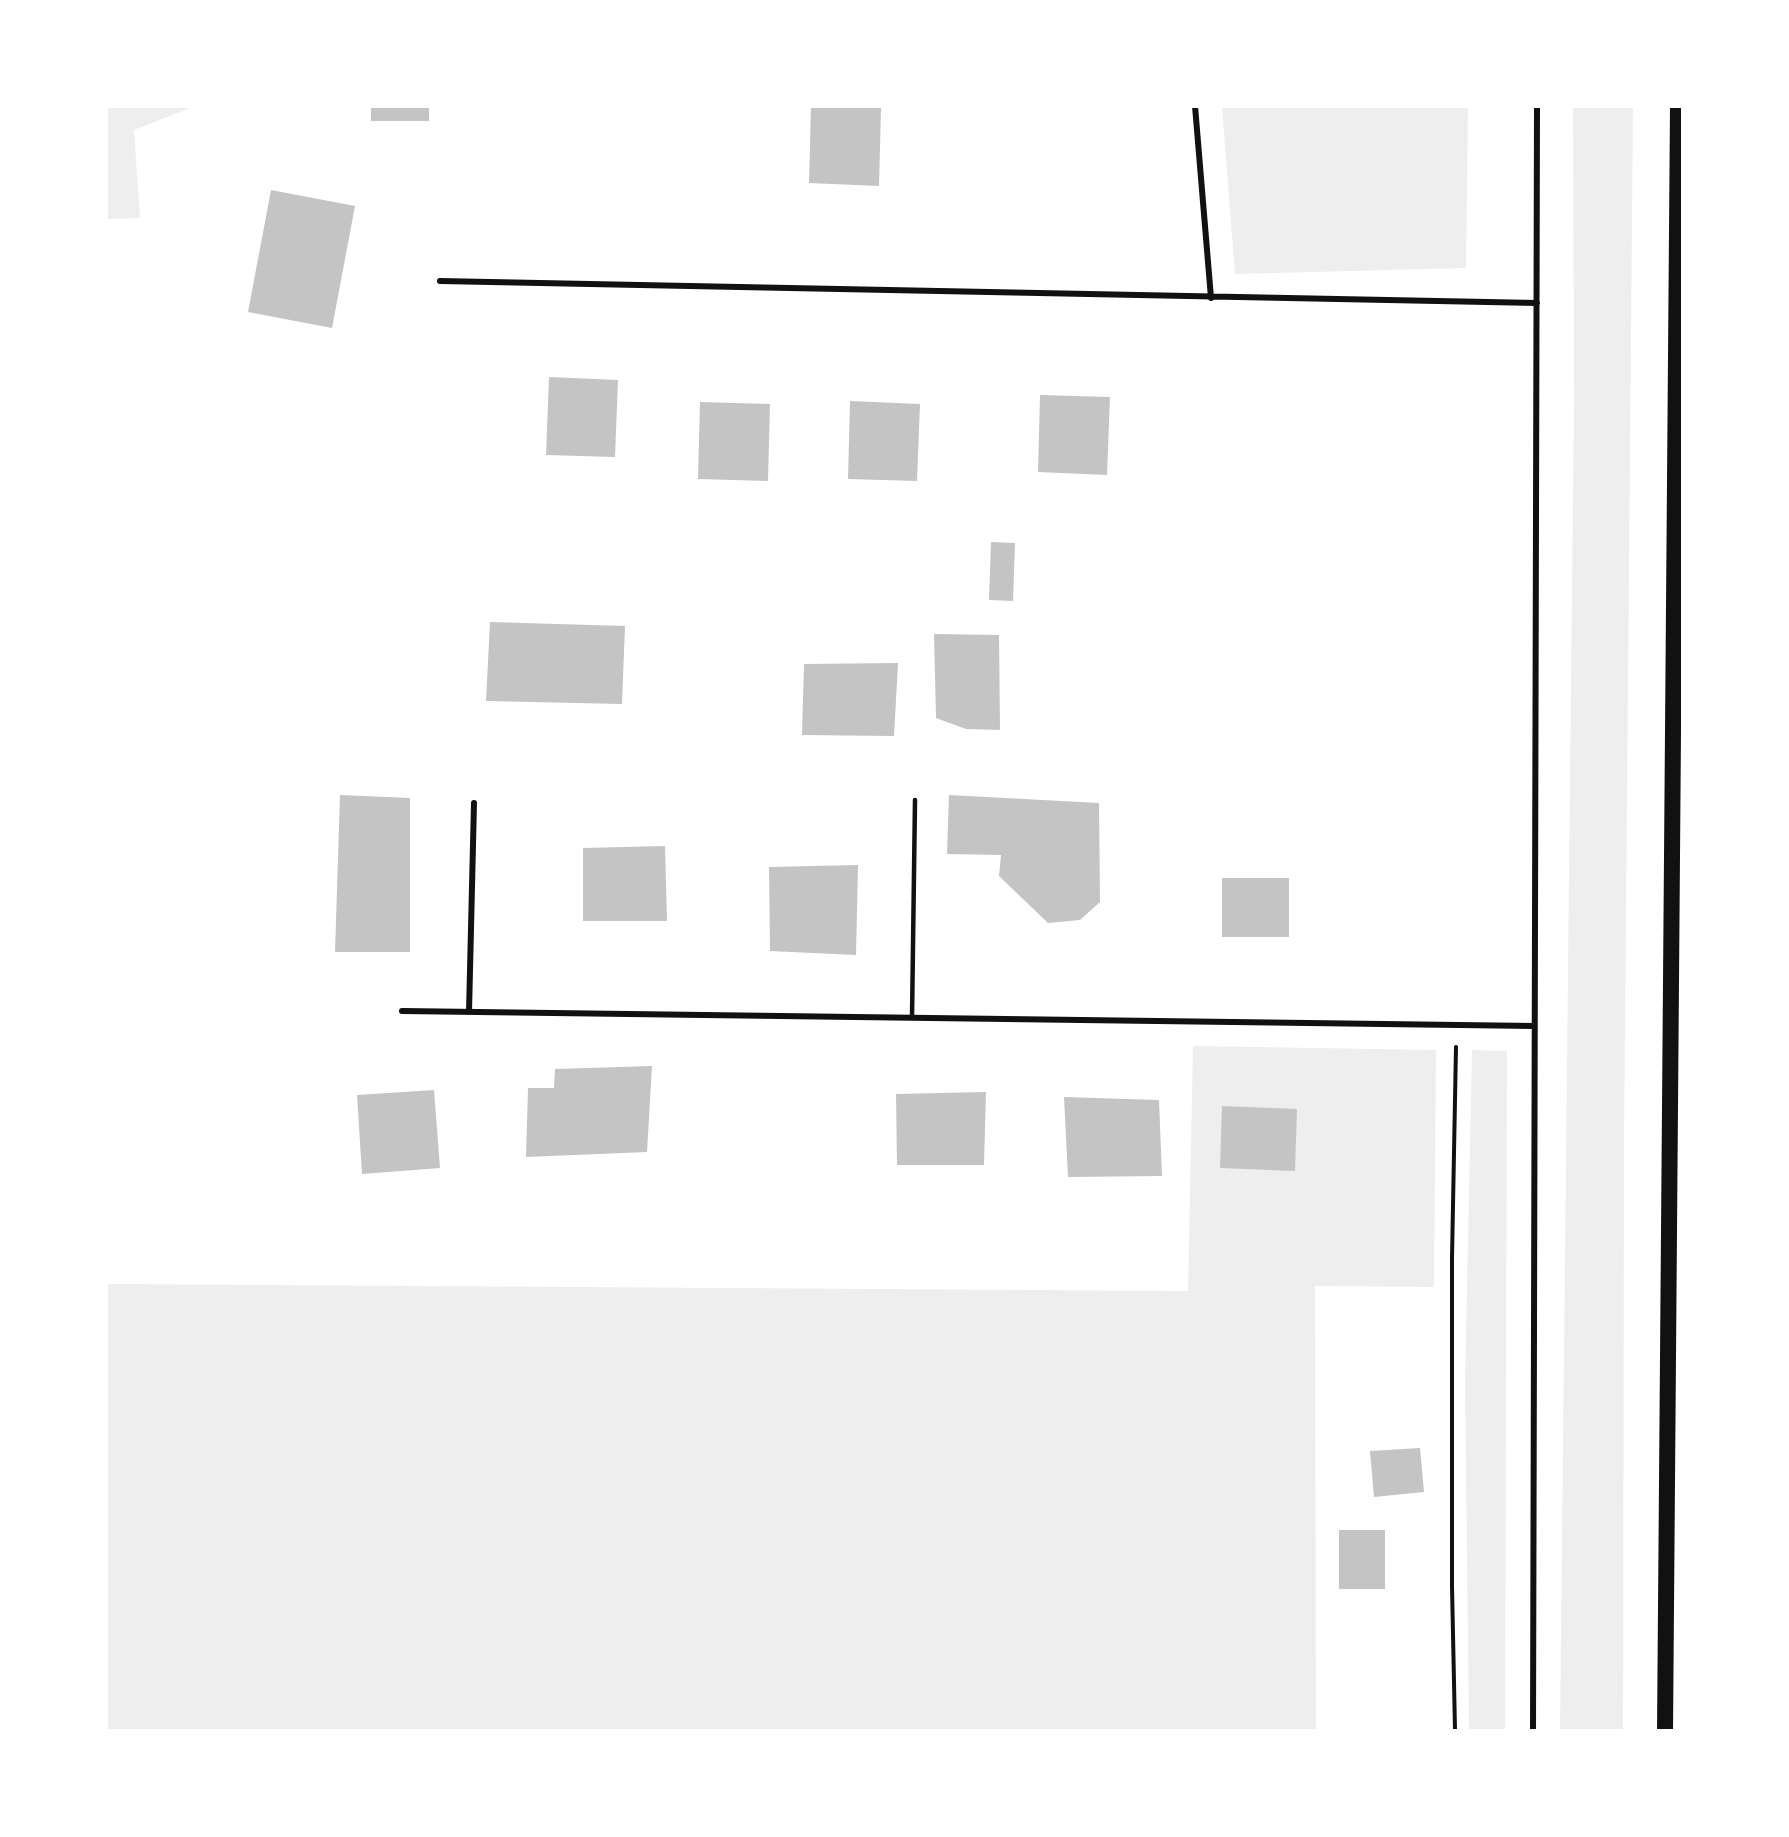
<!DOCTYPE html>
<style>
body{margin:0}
#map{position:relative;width:1789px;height:1837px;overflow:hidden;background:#fff;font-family:Inter,sans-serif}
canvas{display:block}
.frame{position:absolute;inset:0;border:108px solid #fff;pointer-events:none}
</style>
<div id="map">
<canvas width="1789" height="1837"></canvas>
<div class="frame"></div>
</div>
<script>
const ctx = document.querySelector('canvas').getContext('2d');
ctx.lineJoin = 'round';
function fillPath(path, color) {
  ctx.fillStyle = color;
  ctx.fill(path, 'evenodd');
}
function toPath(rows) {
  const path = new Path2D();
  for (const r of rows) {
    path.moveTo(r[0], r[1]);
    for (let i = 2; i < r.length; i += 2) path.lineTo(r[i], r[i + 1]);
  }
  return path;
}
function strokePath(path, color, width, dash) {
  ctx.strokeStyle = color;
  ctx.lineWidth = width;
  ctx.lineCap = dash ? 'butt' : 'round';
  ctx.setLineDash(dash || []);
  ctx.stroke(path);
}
fillPath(toPath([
 [1633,106,1624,1144,1623,1730,1560,1730,1574,400,1573,107],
 [106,107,193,107,134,130,140,218,107,219],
 [1222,107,1468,107,1466,268,1235,274],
 [1193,1046,1436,1050,1434,1287,1315,1286,1316,1730,107,1730,107,1284,1188,1291],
 [1472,1050,1507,1051,1505,1730,1469,1730,1465,1383]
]), '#eee');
fillPath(toPath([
 [371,106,429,106,429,121,371,121],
 [811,106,881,108,879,186,809,183],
 [271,190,355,206,332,328,248,312],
 [549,377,618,380,615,457,546,455],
 [1040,395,1110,397,1107,475,1038,472],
 [850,401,920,404,917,481,848,479],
 [700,402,770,404,768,481,698,479],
 [991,542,1015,543,1013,601,989,600],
 [490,622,625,626,622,704,486,701],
 [934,634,999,635,1000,730,966,729,936,718],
 [898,663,894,736,802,735,804,664],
 [340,795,410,798,410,952,335,952],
 [949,795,1099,803,1100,902,1080,920,1048,923,999,876,1001,855,947,854],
 [665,846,667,921,583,921,583,848],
 [858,865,856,955,770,951,769,867],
 [1222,878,1289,878,1289,937,1222,937],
 [652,1066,647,1152,526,1157,528,1088,554,1088,555,1069],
 [434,1090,440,1168,362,1174,357,1095],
 [986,1092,984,1165,897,1165,896,1094],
 [1064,1097,1159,1100,1162,1176,1068,1177],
 [1222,1106,1297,1109,1295,1171,1220,1168],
 [1420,1448,1424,1492,1374,1497,1370,1451],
 [1339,1530,1385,1530,1385,1589,1339,1589]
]), '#c4c4c4');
strokePath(toPath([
 [1455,1730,1452,1586,1452,1258,1456,1047]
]), '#111', 4);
strokePath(toPath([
 [912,1018,915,800]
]), '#111', 4.5);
strokePath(toPath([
 [1195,106,1211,298],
 [440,281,1537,303],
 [402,1011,1534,1026],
 [469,1012,474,803],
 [1533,1730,1537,106]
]), '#111', 6);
strokePath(toPath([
 [1665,1730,1678,106]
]), '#111', 16);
</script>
